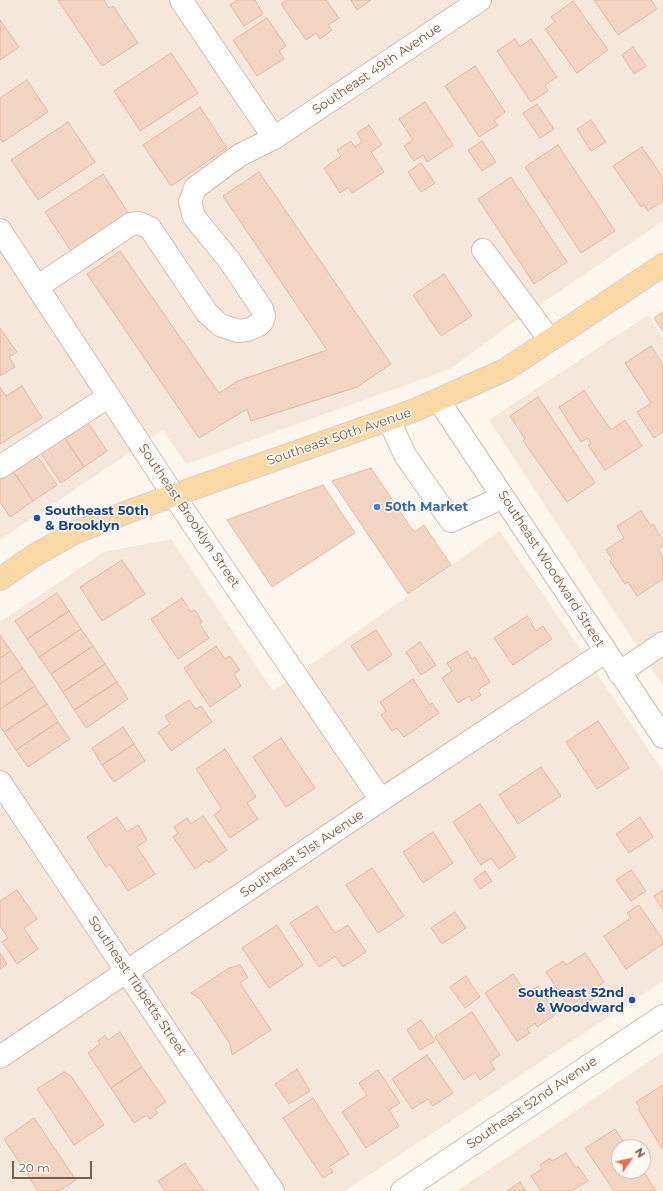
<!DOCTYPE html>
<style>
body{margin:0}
#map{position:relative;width:663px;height:1191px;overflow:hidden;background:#fdf6ec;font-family:Montserrat,sans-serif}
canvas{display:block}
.north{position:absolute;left:611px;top:1139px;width:40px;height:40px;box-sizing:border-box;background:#fffaf3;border:1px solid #cabbb1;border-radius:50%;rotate:56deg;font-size:11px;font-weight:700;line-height:16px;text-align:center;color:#7a5c4d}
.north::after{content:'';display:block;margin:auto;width:14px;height:18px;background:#e76f51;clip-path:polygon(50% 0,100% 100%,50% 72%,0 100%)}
.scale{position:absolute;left:12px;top:1161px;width:80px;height:18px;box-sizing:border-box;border:2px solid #7a5c4d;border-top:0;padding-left:5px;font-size:12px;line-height:14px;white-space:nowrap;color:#7a5c4d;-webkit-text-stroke:3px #fffaf3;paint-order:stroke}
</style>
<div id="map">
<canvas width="663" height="1191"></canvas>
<div class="north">N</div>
<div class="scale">20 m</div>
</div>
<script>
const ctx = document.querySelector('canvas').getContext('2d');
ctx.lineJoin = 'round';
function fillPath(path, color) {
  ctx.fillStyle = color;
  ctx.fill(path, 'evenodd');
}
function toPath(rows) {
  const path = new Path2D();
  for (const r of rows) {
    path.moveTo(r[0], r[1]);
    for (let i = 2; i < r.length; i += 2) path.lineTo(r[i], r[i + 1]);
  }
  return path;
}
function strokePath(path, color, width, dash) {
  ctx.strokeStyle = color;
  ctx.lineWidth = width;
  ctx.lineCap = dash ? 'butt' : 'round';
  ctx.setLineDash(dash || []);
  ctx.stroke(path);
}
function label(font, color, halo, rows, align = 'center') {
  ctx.font = font + ' Montserrat,sans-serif';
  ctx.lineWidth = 3;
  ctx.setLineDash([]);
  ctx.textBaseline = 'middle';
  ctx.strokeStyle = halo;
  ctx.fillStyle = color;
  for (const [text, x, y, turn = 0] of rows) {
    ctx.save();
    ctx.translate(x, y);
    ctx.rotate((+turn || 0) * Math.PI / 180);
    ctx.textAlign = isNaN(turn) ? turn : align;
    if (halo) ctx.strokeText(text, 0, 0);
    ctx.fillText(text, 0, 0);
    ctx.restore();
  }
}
fillPath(toPath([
 [0,0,663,0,663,221,504,329,450,369,186,464,163,430,0,540],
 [648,315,663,338,663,686,489,420],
 [500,531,663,771,663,981,345,1191,0,1191,0,622,104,552,171,539,273,691],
 [663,1052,663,1191,457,1191],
 [619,1147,643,1147,643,1171,619,1171]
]), '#f5e8da');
const building = toPath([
 [58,0,104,0,109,8,113,6,138,43,102,66,58,0],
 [237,0,255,0,263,14,244,26,230,5,237,0],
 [287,0,326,0,339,18,328,25,332,30,320,39,316,33,306,40,281,4,287,0],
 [351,0,371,0,357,10,351,0],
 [594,0,651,0,657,9,618,35,594,0],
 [573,1,608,50,577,73,545,29,555,22,551,17,573,1],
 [267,18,286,46,279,51,284,59,257,76,233,40,267,18],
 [0,20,19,47,0,60,0,20],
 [515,39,520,47,531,39,557,77,545,85,548,91,531,102,497,51,515,39],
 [633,47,646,66,634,74,622,55,633,47],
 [171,53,198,93,140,131,114,91,171,53],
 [475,66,505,112,494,120,498,125,479,137,445,86,475,66],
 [27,80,48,112,3,142,0,139,0,98,27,80],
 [425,102,453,145,427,162,423,155,414,161,404,146,413,140,399,119,425,102],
 [537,104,554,129,540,138,523,113,537,104],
 [200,107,227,148,171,186,143,145,200,107],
 [591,120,606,142,591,151,577,129,591,120],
 [68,122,95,162,38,200,11,160,68,122],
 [369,125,382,145,371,152,384,172,352,193,348,187,340,193,324,168,341,156,337,150,351,141,355,147,362,142,357,133,369,125],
 [482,141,496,162,482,171,468,150,482,141],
 [558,145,615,231,581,253,525,167,558,145],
 [642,147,663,178,663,201,648,211,644,205,641,207,613,166,642,147],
 [421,163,435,183,421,192,408,172,421,163],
 [259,172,391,364,357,387,251,421,247,409,199,438,87,274,120,251,219,393,238,381,327,350,223,196,259,172],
 [103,174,129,214,72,252,45,212,103,174],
 [511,177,567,262,534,284,478,199,511,177],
 [444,274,472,316,441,336,413,295,444,274],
 [663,312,663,332,654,318,663,312],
 [0,328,17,352,9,357,15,367,0,376,0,328],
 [651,346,663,364,663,432,654,438,637,412,651,403,625,363,651,346],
 [22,386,42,418,0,444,0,387,6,396,22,386],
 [584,391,611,430,625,420,642,446,605,470,588,445,591,444,588,438,581,442,559,407,584,391],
 [538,397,595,483,567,502,523,441,525,439,510,416,538,397],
 [85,418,107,451,84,467,62,434,85,418],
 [62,434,84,467,61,483,39,450,62,434],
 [35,453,57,485,33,501,12,469,35,453],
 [371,468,414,532,424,525,451,565,408,594,332,481,371,468],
 [12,469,33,501,10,517,0,502,0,477,12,469],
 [323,485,355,533,272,587,227,520,323,485],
 [641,511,651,526,653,524,663,540,663,545,658,549,663,556,663,579,637,596,628,582,625,584,610,561,612,559,606,550,624,538,617,526,641,511],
 [122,560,145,594,102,621,80,587,122,560],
 [57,593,69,611,27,639,15,621,57,593],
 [182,598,191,612,195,610,202,622,200,624,209,638,178,659,151,619,182,598],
 [69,611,81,629,39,657,27,639,69,611],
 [527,616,536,631,543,626,552,639,513,665,494,638,527,616],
 [81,629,93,646,51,674,39,657,81,629],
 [376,630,392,655,368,671,351,646,376,630],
 [0,635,11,651,0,658,0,635],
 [420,642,436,665,421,675,406,652,420,642],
 [93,646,105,664,63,692,51,674,93,646],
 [216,646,225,659,230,656,240,670,234,674,241,686,210,707,184,668,216,646],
 [11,651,23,668,0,684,0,658,11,651],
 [467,651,472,659,475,657,490,682,478,690,481,695,472,701,469,696,458,703,442,678,452,671,447,663,467,651],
 [105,664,117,682,74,710,63,692,105,664],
 [23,668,35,686,0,709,0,684,23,668],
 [413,679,430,705,432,703,439,713,404,737,397,728,392,731,381,715,386,711,380,702,413,679],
 [117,682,128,699,86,728,74,710,117,682],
 [35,686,47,704,4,732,0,726,0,709,35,686],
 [189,700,196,709,201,706,212,722,171,751,158,732,170,724,165,716,189,700],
 [47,704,58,722,16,750,4,732,47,704],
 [598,721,629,768,597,789,566,742,598,721],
 [58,722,70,739,28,767,16,750,58,722],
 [123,727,134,744,102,765,92,748,123,727],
 [281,738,315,788,286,807,253,757,281,738],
 [134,744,145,761,114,782,102,765,134,744],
 [225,749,256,797,247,803,258,819,230,838,214,815,222,809,196,769,225,749],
 [541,767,561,796,518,824,499,795,541,767],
 [480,804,516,857,499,869,491,858,481,865,453,822,480,804],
 [203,816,227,850,209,863,207,860,195,869,173,837,178,833,174,827,187,818,191,824,203,816],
 [117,817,127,832,138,825,147,840,137,847,155,874,128,891,110,864,106,867,87,837,117,817],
 [640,817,653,837,629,853,616,834,640,817],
 [433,832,453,863,423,883,403,852,433,832],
 [372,868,404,916,378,933,346,885,372,868],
 [631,870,646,891,631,901,616,880,631,870],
 [485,871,492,881,480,889,474,879,485,871],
 [17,890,37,919,24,928,38,949,17,964,2,942,8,938,0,926,0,901,17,890],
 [663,890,663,910,654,896,663,890],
 [639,905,663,940,663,944,626,969,604,936,631,918,627,913,639,905],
 [317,906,335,933,348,925,366,952,343,967,335,956,319,967,290,923,317,906],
 [455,912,466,928,442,944,431,928,455,912],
 [277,925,303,965,269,988,242,948,277,925],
 [0,953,7,964,0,969,0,953],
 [585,953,604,982,594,989,599,995,583,1005,580,999,569,1007,546,972,563,961,566,965,585,953],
 [240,965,248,977,240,983,271,1030,232,1055,230,1044,212,1017,201,1000,191,993,229,968,240,965],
 [513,974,526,993,538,986,556,1014,537,1027,535,1023,527,1029,530,1033,517,1041,485,993,513,974],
 [466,976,480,997,465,1008,450,987,466,976],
 [472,1012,500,1055,490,1062,495,1069,480,1080,475,1072,464,1080,435,1037,472,1012],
 [421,1020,435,1041,420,1050,407,1030,421,1020],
 [120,1032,142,1067,111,1088,88,1053,100,1044,98,1041,105,1035,108,1040,120,1032],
 [427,1055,453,1093,433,1106,428,1099,412,1109,392,1079,427,1055],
 [142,1067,166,1102,155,1109,158,1113,150,1119,147,1115,134,1123,111,1088,142,1067],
 [297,1069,310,1091,289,1104,275,1084,297,1069],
 [378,1070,400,1103,389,1110,399,1126,366,1148,342,1112,367,1095,359,1083,378,1070],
 [64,1072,71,1076,104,1125,74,1145,37,1089,64,1072],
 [663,1085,663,1150,638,1109,640,1108,636,1102,663,1085],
 [313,1098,349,1154,329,1167,333,1172,323,1178,283,1118,313,1098],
 [34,1118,76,1180,59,1191,38,1191,4,1139,34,1118],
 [615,1129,627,1147,619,1147,619,1171,643,1171,656,1191,614,1191,585,1148,615,1129],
 [566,1153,576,1168,578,1166,588,1181,572,1191,541,1191,531,1176,542,1169,540,1165,550,1158,552,1161,566,1153],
 [185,1163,204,1191,165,1191,158,1181,185,1163],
 [520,1182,526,1191,507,1191,520,1182]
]);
fillPath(building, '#f3d5c3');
strokePath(building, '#e6bba3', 1);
const minor = toPath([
 [181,0,274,138],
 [0,230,174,496,381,800],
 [483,250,550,340],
 [37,287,131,224,139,223,150,228,207,313,220,325,238,331,247,330,259,325,262,322,264,316,262,309,229,260,194,217,190,202,195,188,240,155,274,138,480,0],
 [439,401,663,737],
 [389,420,405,455,451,521,503,497],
 [0,467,109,396],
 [619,673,663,643],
 [0,782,273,1191],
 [0,1057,381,800,605,652],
 [402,1191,663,1016]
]);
const major = toPath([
 [0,579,35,555,76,532,138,508,415,410,505,370,663,265]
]);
strokePath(minor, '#d1beb0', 24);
strokePath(major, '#dad1cd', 24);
strokePath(minor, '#fff', 22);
strokePath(major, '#fbd9a5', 22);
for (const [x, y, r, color] of [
 [377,507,4,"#3f7fe0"],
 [37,518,4,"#1a4fb4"],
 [632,1000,4,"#1a4fb4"]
]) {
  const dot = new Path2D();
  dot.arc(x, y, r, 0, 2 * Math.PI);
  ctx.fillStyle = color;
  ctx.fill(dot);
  strokePath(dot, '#fffaf3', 1.5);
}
label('13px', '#7a5c4d', '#fffaf3', [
 ["Southeast 49th Avenue",377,69,-34],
 ["Southeast 50th Avenue",339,437,-19],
 ["Southeast Brooklyn Street",189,516,56],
 ["Southeast Woodward Street",551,569,57],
 ["Southeast 51st Avenue",302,854,-34],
 ["Southeast Tibbetts Street",137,986,56],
 ["Southeast 52nd Avenue",532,1103,-34]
]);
label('bold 13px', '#366cbe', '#fffaf3', [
 ["50th Market",385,507]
], 'left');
label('bold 13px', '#164399', '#fffaf3', [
 ["Southeast 50th",45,511],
 ["& Brooklyn",45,526],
 ["Southeast 52nd",624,993,"right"],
 ["& Woodward",624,1008,"right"]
], 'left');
</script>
